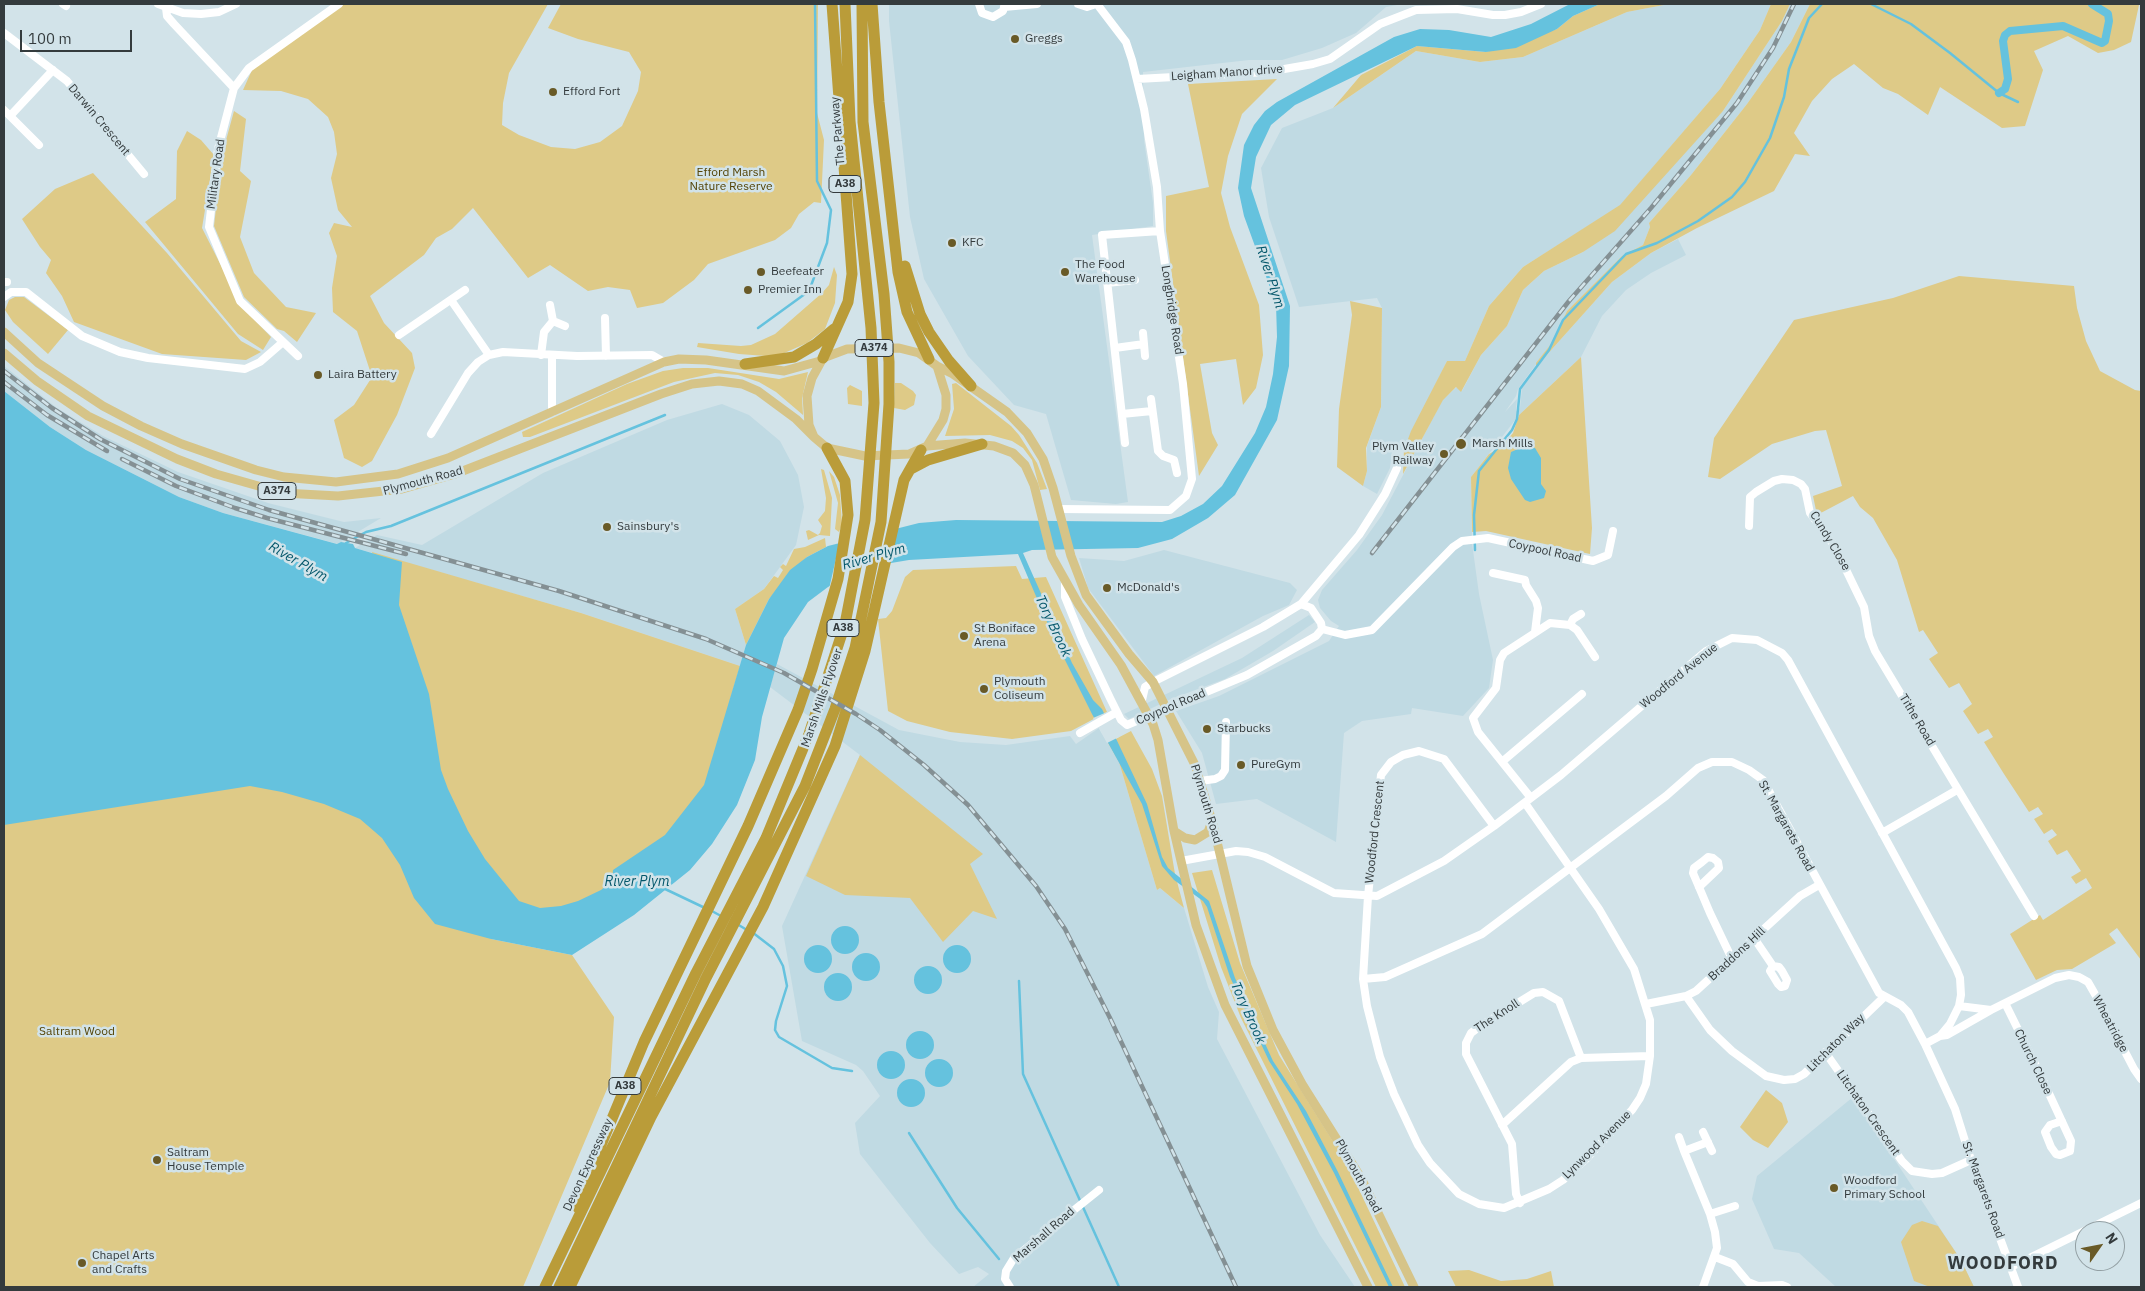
<!DOCTYPE html>
<style>
body{margin:0}
#map{position:relative;width:2145px;height:1291px;overflow:hidden;background:#d2e3e9;font-family:"IBM Plex Sans",sans-serif}
canvas{display:block}
.frame{position:absolute;inset:0;border:5px solid #343b3d;pointer-events:none}
.north{position:absolute;left:2075px;top:1221px;width:50px;height:50px;box-sizing:border-box;background:#d2e3e9;border:1px solid #93a0a4;border-radius:50%;rotate:57deg;font-size:14px;font-weight:700;line-height:20px;text-align:center;color:#343b3d}
.north::after{content:'';display:block;margin:auto;width:18px;height:22px;background:#695a27;clip-path:polygon(50% 0,100% 100%,50% 72%,0 100%)}
.scale{position:absolute;left:20px;top:30px;width:112px;height:22px;box-sizing:border-box;border:2px solid #343b3d;border-top:0;padding-left:6px;font-size:15px;line-height:18px;white-space:nowrap;color:#343b3d;-webkit-text-stroke:4px #d2e3e9;paint-order:stroke}
</style>
<div id="map">
<canvas width="2145" height="1291"></canvas>
<div class="frame"></div>
<div class="north">N</div>
<div class="scale">100 m</div>
</div>
<script>
const ctx = document.querySelector('canvas').getContext('2d');
ctx.lineJoin = 'round';
function fillPath(path, color) {
  ctx.fillStyle = color;
  ctx.fill(path, 'evenodd');
}
function toPath(rows) {
  const path = new Path2D();
  for (const r of rows) {
    if (r.length === 3) {
      path.moveTo(r[0] + r[2], r[1]);
      path.arc(r[0], r[1], r[2], 0, 2 * Math.PI);
      continue;
    }
    path.moveTo(r[0], r[1]);
    for (let i = 2; i < r.length; i += 2) path.lineTo(r[i], r[i + 1]);
  }
  return path;
}
function strokePath(path, color, width, dash) {
  ctx.strokeStyle = color;
  ctx.lineWidth = width;
  ctx.lineCap = dash ? 'butt' : 'round';
  ctx.setLineDash(dash || []);
  ctx.stroke(path);
}
function label(font, color, halo, rows, align = 'center') {
  ctx.font = font + ' "IBM Plex Sans",sans-serif';
  ctx.lineWidth = 5;
  ctx.setLineDash([]);
  ctx.textBaseline = 'middle';
  ctx.strokeStyle = halo;
  ctx.fillStyle = color;
  for (const [text, x, y, turn = 0] of rows) {
    ctx.save();
    ctx.translate(x, y);
    ctx.rotate((+turn || 0) * Math.PI / 180);
    ctx.textAlign = isNaN(turn) ? turn : align;
    if (halo) ctx.strokeText(text, 0, 0);
    ctx.fillText(text, 0, 0);
    ctx.restore();
  }
}
fillPath(toPath([
 [889,4,1403,4,1386,7,1356,33,1322,48,1282,60,1249,60,1143,72,1144,140,1153,203,1153,226,1092,235,1128,502,1116,504,1071,500,1046,414,1014,405,968,356,924,279,910,217,889,21],
 [1669,4,1771,4,1760,30,1720,89,1620,206,1523,267,1489,306,1465,361,1447,361,1404,450,1392,450,1390,468,1377,494,1363,486,1367,471,1367,446,1381,407,1382,308,1377,298,1299,307,1269,217,1261,168,1282,128,1333,108,1416,51,1480,62,1523,57,1627,12],
 [1790,4,1810,4,1791,42,1747,104,1691,175,1649,223,1650,227,1643,245,1622,256,1567,311,1551,344,1518,389,1516,396,1505,412,1517,399,1516,411,1520,408,1522,388,1536,367,1612,282,1651,253,1678,239,1686,255,1651,273,1626,290,1602,316,1581,357,1519,415,1471,477,1472,543,1479,594,1493,660,1489,688,1463,716,1412,708,1411,714,1362,721,1344,733,1336,842,1257,799,1216,804,1202,753,1176,711,1219,696,1329,641,1339,626,1331,621,1320,608,1318,600,1322,590,1357,550,1382,515,1443,399,1457,387,1462,391,1481,355,1507,326,1523,290,1544,271,1583,252,1723,111,1782,21],
 [4,366,57,408,103,436,178,472,268,503,344,522,381,518,338,544,223,513,179,497,86,450,50,427,4,391],
 [722,404,749,415,780,441,798,475,804,507,796,545,764,589,735,609,746,645,740,666,581,613,355,548,377,535,422,545,543,473,667,420],
 [1164,550,1290,583,1297,590,1289,605,1263,616,1154,676,1088,588,1079,558,1124,561],
 [1309,615,1315,622,1273,651,1225,679,1171,699,1129,719,1124,714,1242,658],
 [777,664,899,730,960,742,1006,745,1070,736,1076,744,1099,728,1119,762,1157,890,1160,888,1184,908,1208,987,1219,1012,1217,1039,1320,1235,1355,1287,973,1287,989,1274,978,1267,959,1274,930,1243,860,1154,855,1123,880,1096,863,1071,856,1065,802,1041,782,926,860,755,770,687],
 [1853,1097,1961,1260,1974,1287,1836,1287,1799,1253,1774,1249,1752,1199,1757,1176]
]), '#c0dae3');
fillPath(toPath([
 [343,4,548,4,509,73,503,103,502,125,519,135,551,147,575,149,600,142,622,126,638,91,641,72,629,52,578,39,548,28,561,4,818,4,817,113,824,140,821,203,814,202,799,214,791,228,775,240,708,264,694,280,663,303,637,308,630,290,608,287,588,291,550,265,528,278,473,208,452,229,436,238,424,255,370,296,384,323,412,353,415,368,397,415,372,461,362,467,344,458,334,420,354,405,372,377,357,331,333,312,332,288,337,256,329,233,334,223,352,227,338,210,331,178,337,154,334,132,328,117,308,99,281,91,243,90,252,70],
 [1600,4,1669,4,1627,12,1523,57,1480,62,1416,51,1333,108,1361,75,1417,46,1486,52,1557,29,1573,16],
 [1771,4,1790,4,1782,21,1723,111,1615,231,1583,252,1544,271,1523,290,1507,326,1481,355,1461,392,1456,387,1443,400,1403,474,1404,450,1411,431,1447,361,1465,361,1489,306,1523,267,1620,205,1720,89,1760,30],
 [1810,4,2141,4,2141,5,2139,5,2131,42,2114,50,2098,53,2068,36,2034,51,2043,70,2025,126,2002,128,1940,87,1928,115,1898,94,1883,88,1854,64,1832,79,1812,101,1794,133,1810,156,1795,154,1774,191,1697,228,1651,253,1612,282,1536,367,1536,363,1551,344,1567,311,1622,256,1643,245,1650,227,1649,223,1691,175,1747,104,1791,42],
 [1277,79,1242,114,1228,156,1221,193,1230,227,1259,305,1263,355,1256,388,1243,405,1236,359,1200,364,1212,433,1218,445,1199,476,1166,231,1166,196,1209,187,1188,84],
 [234,111,246,119,240,171,251,181,240,237,254,273,286,307,316,313,297,342,284,331,277,329,244,297,214,226,222,155],
 [187,131,201,140,214,155,202,228,242,307,271,337,263,350,238,334,145,222,176,199,177,151],
 [93,173,167,253,241,341,261,352,246,360,162,354,74,322,62,296,46,273,51,260,40,247,22,219,55,189],
 [834,267,837,275,835,303,825,329,807,343,782,354,766,356,739,354,697,347,698,343,741,346,751,345,775,334,822,293,829,285],
 [1959,276,2074,286,2077,308,2086,341,2100,371,2135,390,2141,391,2141,960,2117,928,2109,934,2116,943,2072,969,2057,970,2036,980,2010,934,2040,915,2043,920,2092,888,2086,878,2076,884,2071,877,2081,871,2067,850,2057,855,2048,841,2057,835,2052,829,2044,834,2034,819,2043,814,2038,807,2029,812,2004,774,1984,742,1993,737,1988,729,1978,734,1963,711,1972,704,1959,683,1949,688,1929,659,1938,653,1923,630,1919,632,1897,560,1873,518,1860,507,1853,496,1817,515,1813,496,1842,486,1826,430,1815,431,1772,444,1720,479,1708,477,1714,438,1794,320,1893,298],
 [15,297,24,297,68,330,48,354,13,322,5,310,9,300],
 [1350,301,1382,308,1381,407,1366,448,1367,471,1363,486,1337,467,1339,409,1352,315],
 [1581,357,1592,528,1590,554,1486,531,1472,532,1471,477,1489,454,1501,447,1513,433,1519,415],
 [683,368,708,368,779,379,808,372,802,398,803,415,776,392,759,382,738,375,715,373,674,382,530,437,523,437,522,432,627,384,663,371],
 [895,383,901,383,913,391,916,395,914,405,905,410,894,408],
 [956,383,1011,426,1019,435,1037,463,1047,489,1040,490,1032,460,1023,448,1012,441,990,435,945,436,954,409,952,384],
 [850,385,862,391,862,406,848,404,847,388],
 [821,469,824,470,832,498,830,536,819,535,808,540,806,531,809,530,818,535,820,533,822,526,818,520,825,511,826,498],
 [829,471,834,477,840,495,842,525,839,532,835,529,838,503],
 [825,538,826,547,807,557,769,599,746,645,735,609,764,589,774,576,778,578,783,570,780,567,783,564,786,566,794,549,805,547],
 [372,552,581,613,740,666,730,700,719,765,662,859,556,920,450,887],
 [1016,566,1022,579,1046,577,1107,712,1071,731,1012,739,950,732,907,721,888,711,878,619,886,618,892,611,905,577,913,570],
 [139,579,491,939,572,955,614,1017,610,1082,523,1287,4,1287,4,795],
 [1131,731,1152,769,1162,796,1175,874,1184,908,1160,888,1157,890,1119,762,1108,743],
 [860,755,983,854,970,864,997,919,973,911,943,942,910,898,845,895,806,876],
 [1212,870,1240,963,1279,1055,1347,1164,1405,1287,1376,1287,1241,1018,1221,967,1192,873],
 [1766,1090,1782,1103,1788,1122,1768,1148,1753,1140,1740,1127],
 [1922,1221,1938,1226,1961,1260,1974,1287,1930,1287,1914,1281,1901,1242,1912,1225],
 [1469,1270,1501,1281,1527,1279,1551,1271,1554,1287,1456,1287,1448,1271]
]), '#deca87');
fillPath(toPath([
 [1570,4,1600,4,1573,16,1557,29,1516,48,1486,52,1417,46,1295,105,1271,125,1256,157,1251,188,1290,306,1289,366,1277,420,1235,495,1208,518,1172,539,1138,548,1032,550,1023,553,1072,663,1093,700,1102,709,1147,804,1162,857,1168,868,1209,901,1235,978,1273,1061,1306,1111,1338,1172,1393,1287,1389,1287,1334,1173,1297,1104,1269,1061,1230,977,1207,907,1203,901,1174,880,1162,866,1142,804,1092,714,1053,636,1018,554,909,560,867,567,828,587,808,602,784,638,762,717,755,760,737,805,712,844,690,870,634,915,572,955,491,939,435,924,414,898,400,865,382,838,360,819,324,804,282,792,250,786,4,825,4,391,50,427,86,450,179,497,223,513,337,544,341,542,353,544,355,548,402,562,399,605,429,694,441,770,448,789,468,831,485,859,519,901,540,908,561,906,578,901,601,890,612,881,613,870,665,835,704,785,746,645,769,599,790,570,807,557,828,546,919,523,956,520,1162,522,1181,516,1203,504,1222,486,1255,433,1266,407,1273,374,1277,337,1276,304,1244,216,1238,188,1244,145,1254,125,1265,111,1277,102,1394,37,1420,29,1449,30,1491,37,1531,24],
 [1525,446,1535,448,1541,458,1541,484,1546,491,1544,498,1530,502,1525,500,1511,479,1508,468,1511,452],
 [845,940,14],
 [957,959,14],
 [818,959,14],
 [866,967,14],
 [928,980,14],
 [838,987,14],
 [920,1045,14],
 [891,1065,14],
 [939,1073,14],
 [911,1093,14]
]), '#65c2de');
fillPath(toPath([
 [895,527,886,566,868,569,829,589,840,541],
 [1107,712,1119,737,1107,743,1093,718]
]), '#d2e3e9');
strokePath(toPath([
 [1871,4,1911,24,1950,53,1999,93,2018,102],
 [758,328,809,291,827,243,831,210,817,181,815,4],
 [346,543,366,532,391,526,665,415],
 [1475,550,1474,515,1479,471,1512,430,1517,419,1520,389,1549,350,1563,320,1626,254,1657,243,1698,221,1732,197,1745,182,1770,138,1784,97,1789,69,1809,18,1822,4],
 [663,888,705,908],
 [710,910,721,916],
 [737,924,747,930],
 [752,932,774,949,783,966,787,986,776,1021,775,1030,779,1037,832,1068,852,1071],
 [1019,981,1023,1074,1119,1287],
 [909,1133,957,1208,999,1259]
]), '#65c2de', 2.5);
strokePath(toPath([
 [1999,93,2005,89,2008,79,2003,41,2005,35,2010,31,2063,26,2102,43,2105,41,2109,21,2108,14,2092,4]
]), '#65c2de', 8);
strokePath(toPath([
 [63,4,66,6],
 [158,4,183,13,201,14,219,12,236,4],
 [979,4,982,13,993,17,1003,11,1005,4],
 [1078,4,1087,7,1096,4],
 [1004,7,1037,4],
 [166,8,167,16,174,24,234,88],
 [4,33,67,81,144,174],
 [1137,79,1267,72,1313,64,1330,59,1380,24,1416,10,1457,9,1493,15,1505,15,1521,12,1541,4],
 [4,110,39,145],
 [11,115,53,70],
 [4,282,7,282],
 [1107,283,1135,280],
 [4,297,11,292,26,292,82,336,120,352,148,358,245,369,260,362,283,342],
 [451,300,489,355],
 [550,305,553,321,565,326],
 [605,318,606,356],
 [1143,333,1144,344],
 [399,335,465,290],
 [1115,348,1144,344,1145,356],
 [541,355,544,332,553,321],
 [298,356,240,301,209,227,218,149,234,88,249,68,339,4],
 [1151,399,1158,451,1163,456,1174,460,1177,473],
 [552,412,552,356],
 [1122,414,1152,411],
 [431,434,468,373,478,362,489,355,503,352,577,356,652,355,664,362],
 [1125,443,1102,235,1160,231],
 [1059,509,1170,510,1186,496,1192,479,1183,384,1160,231,1157,187,1144,109,1132,60,1126,42,1097,4],
 [1749,526,1750,497,1756,492,1774,481,1782,479,1793,480,1801,484,1805,489,1810,513,1835,547,1864,607,1869,636,1875,651,2034,916],
 [1493,573,1525,580,1526,585,1536,601,1538,608,1535,632],
 [1065,581,1065,597,1082,639,1110,698,1121,720,1127,725,1247,675,1316,636,1322,629,1321,623,1311,608,1301,604],
 [1570,625,1573,619,1581,614],
 [1322,629,1345,635,1372,630,1453,547,1462,541,1488,538,1593,561,1608,555,1613,531],
 [1142,700,1145,687,1153,682,1263,627,1301,604,1359,535,1385,494,1397,468],
 [1080,733,1117,712],
 [1503,761,1582,694],
 [1200,781,1215,779,1221,776,1225,770,1226,722],
 [1531,798,1478,732,1473,718,1496,688,1500,660,1504,653,1550,623,1570,625,1577,630,1595,657],
 [1494,826,1444,759,1419,751,1403,755,1391,762,1381,775,1368,896,1363,979,1367,1006,1380,1057,1394,1094,1418,1145,1430,1163,1459,1194,1479,1204,1504,1208,1549,1189,1563,1180,1587,1158,1632,1110,1640,1098,1646,1084,1650,1056,1650,1020,1634,969,1599,909,1525,803],
 [1882,833,1957,790],
 [1181,861,1236,851,1248,852,1265,857,1334,893,1377,896,1444,861,1494,826,1561,775,1706,651,1732,638,1757,640,1782,653,1788,660,1956,968,1960,978,1961,995,1959,1006,1950,1024,1940,1036,1925,1044],
 [1699,887,1719,868,1718,862,1713,858,1708,857,1702,862,1694,868,1693,873,1699,887,1710,913,1732,959],
 [1754,938,1773,966,1779,967,1782,971,1787,980,1785,986,1781,987,1778,984,1770,971,1773,966],
 [1363,979,1385,977,1482,934,1666,796,1698,768,1712,762,1732,762,1749,770,1763,780,1879,993,1901,1005,1908,1012,1925,1044,1955,1109,1971,1160,2018,1287],
 [1686,996,1710,1030,1732,1051,1766,1076,1784,1080,1795,1079,1804,1074,1884,997],
 [2005,1003,2039,1072,2071,1141,2070,1151,2060,1155,2056,1154,2051,1147,2045,1132,2050,1125,2062,1121],
 [1646,1004,1686,996,1696,991,1800,896,1819,885],
 [1959,1006,1991,1010,2055,978,2069,975,2079,977,2088,982,2096,996,2134,1069,2141,1079],
 [1940,1036,1947,1035,1991,1010],
 [1825,1052,1902,1161,1912,1171,1932,1174,1942,1173,1971,1160],
 [1502,1125,1571,1062,1581,1058,1650,1056],
 [1703,1132,1712,1151],
 [1679,1137,1684,1151],
 [1520,1203,1516,1194,1512,1144,1466,1054,1466,1043,1471,1033,1479,1027,1534,993,1543,992,1559,1001,1581,1058],
 [1710,1214,1735,1206],
 [1715,1257,1733,1264,1748,1282,1758,1286,1782,1285,1787,1287],
 [2011,1267,2141,1203],
 [1010,1287,1005,1279,1006,1271,1014,1258,1099,1190],
 [1703,1287,1717,1248,1715,1232,1710,1214,1684,1151,1708,1142]
]), '#fff', 8);
strokePath(toPath([
 [4,332,38,363,103,406,141,426,182,444,256,470,284,477,336,482,398,474,448,458,664,362,679,359,706,360,784,371,820,361],
 [4,353,37,381,88,416,177,459,216,474,283,493,338,496,402,489,455,474,661,394,692,384,719,381,742,384,758,391,796,419,814,437,827,448,865,456,909,454,927,446,943,420,946,409,946,395,937,366,919,353,899,348,847,349,823,358,812,378,807,396,809,425,814,437],
 [937,366,953,374,1007,412,1027,433,1043,459,1053,488,1071,556,1086,595,1129,654,1153,682,1195,765,1212,821,1247,966,1273,1030,1302,1084,1361,1178,1414,1287],
 [927,446,965,443,994,446,1013,453,1025,465,1034,485,1052,557,1079,605,1121,665,1153,724,1158,740,1174,831,1196,925,1225,1005,1368,1287],
 [1174,831,1185,838,1195,840,1208,832,1212,821]
]), '#d6c488', 9);
strokePath(toPath([
 [872,4,879,102,898,272,907,312,929,359],
 [905,266,920,314,929,332,949,361,971,386],
 [823,358,848,302,852,274,832,4],
 [745,364,794,357,816,344,834,329],
 [911,469,928,460,982,444],
 [578,1208,581,1193,644,1042,748,826,798,710,812,669,838,579,848,515,845,481,827,448],
 [545,1287,696,973,766,838,809,734,845,624,865,520,874,403,871,328,850,121,845,4],
 [559,1287,706,978,805,786,835,709,855,648,881,522,889,404,889,362,884,294,863,122,862,4],
 [570,1287,651,1117,763,907,835,746,865,651,904,480,921,450]
]), '#ba9c39', 11);
const rail = toPath([
 [4,371,52,408,100,439,180,479,269,510,559,591,706,639,784,673,856,714,880,730,924,765,968,805,1036,886,1065,929,1110,1018,1236,1287],
 [4,382,47,415,107,451],
 [122,459,176,486,235,508,267,518,406,554],
 [1372,553,1569,301,1651,208,1737,103,1773,48,1794,4]
]);
strokePath(rail, '#849094', 4.5);
strokePath(rail, '#d2e3e9', 2.5, [8]);
for (const [x, y, r, color] of [
 [1015,39,5,"#695a27"],
 [553,92,5,"#695a27"],
 [952,243,5,"#695a27"],
 [761,272,5,"#695a27"],
 [1065,272,5,"#695a27"],
 [748,290,5,"#695a27"],
 [318,375,5,"#695a27"],
 [1461,444,6,"#695a27"],
 [1444,454,5,"#695a27"],
 [607,527,5,"#695a27"],
 [1107,588,5,"#695a27"],
 [964,636,5,"#695a27"],
 [984,689,5,"#695a27"],
 [1207,729,5,"#695a27"],
 [1241,765,5,"#695a27"],
 [157,1160,5,"#695a27"],
 [1834,1188,5,"#695a27"],
 [82,1263,5,"#695a27"]
]) {
  const dot = new Path2D();
  dot.arc(x, y, r, 0, 2 * Math.PI);
  ctx.fillStyle = color;
  ctx.fill(dot);
  strokePath(dot, '#d2e3e9', 2);
}
for (const [x, y, w] of [
 [845,184,32],
 [874,348,38],
 [277,491,38],
 [843,628,32],
 [625,1086,32]
]) {
  const box = new Path2D();
  box.roundRect(x - w / 2, y - 8.5, w, 17, 4);
  ctx.fillStyle = '#d2e3e9';
  ctx.fill(box);
  strokePath(box, '#343b3d', 1);
}
label('bold 11px', '#343b3d', null, [
 ["A38",845,184],
 ["A374",874,348],
 ["A374",277,491],
 ["A38",843,628],
 ["A38",625,1086]
]);
label('12px', '#343b3d', '#d2e3e9', [
 ["Greggs",1025,39],
 ["Efford Fort",563,92],
 ["KFC",962,243],
 ["The Food",1075,265],
 ["Warehouse",1075,279],
 ["Beefeater",771,272],
 ["Premier Inn",758,290],
 ["Laira Battery",328,375],
 ["Marsh Mills",1472,444],
 ["Plym Valley",1434,447,"right"],
 ["Railway",1434,461,"right"],
 ["Sainsbury's",617,527],
 ["McDonald's",1117,588],
 ["St Boniface",974,629],
 ["Arena",974,643],
 ["Plymouth",994,682],
 ["Coliseum",994,696],
 ["Starbucks",1217,729],
 ["PureGym",1251,765],
 ["Saltram",167,1153],
 ["House Temple",167,1167],
 ["Woodford",1844,1181],
 ["Primary School",1844,1195],
 ["Chapel Arts",92,1256],
 ["and Crafts",92,1270]
], 'left');
label('12px', '#343b3d', '#d2e3e9', [
 ["Leigham Manor drive",1227,73,-4],
 ["Darwin Crescent",99,120,50],
 ["The Parkway",838,131,-95],
 ["Military Road",216,174,-82],
 ["Longbridge Road",1172,310,81],
 ["Plymouth Road",423,481,-15],
 ["Cundy Close",1830,541,59],
 ["Coypool Road",1545,551,12],
 ["Woodford Avenue",1679,676,-39],
 ["Marsh Mills Flyover",822,698,-71],
 ["Coypool Road",1171,707,-23],
 ["Tithe Road",1917,720,59],
 ["Plymouth Road",1206,804,73],
 ["St. Margarets Road",1786,826,61],
 ["Woodford Crescent",1375,832,-84],
 ["Braddons Hill",1737,954,-43],
 ["The Knoll",1497,1016,-33],
 ["Wheatridge",2110,1024,62],
 ["Litchaton Way",1836,1043,-45],
 ["Church Close",2033,1062,64],
 ["Litchaton Crescent",1868,1113,55],
 ["Lynwood Avenue",1597,1145,-45],
 ["Devon Expressway",588,1165,-65],
 ["Plymouth Road",1358,1176,61],
 ["St. Margarets Road",1983,1190,70],
 ["Marshall Road",1044,1235,-41]
]);
label('12px', '#534306', '#d2e3e9', [
 ["Efford Marsh",731,173],
 ["Nature Reserve",731,187],
 ["Saltram Wood",77,1032]
]);
label('italic 14px', '#04576b', '#d2e3e9', [
 ["River Plym",1270,277,72],
 ["River Plym",874,557,-16],
 ["River Plym",298,562,30],
 ["Tory Brook",1053,626,65],
 ["River Plym",637,882],
 ["Tory Brook",1248,1013,66]
]);
ctx.letterSpacing = '1px';
label('bold 18px', '#343b3d', '#d2e3e9', [
 ["WOODFORD",2003,1264]
]);
ctx.letterSpacing = '0px';
</script>
